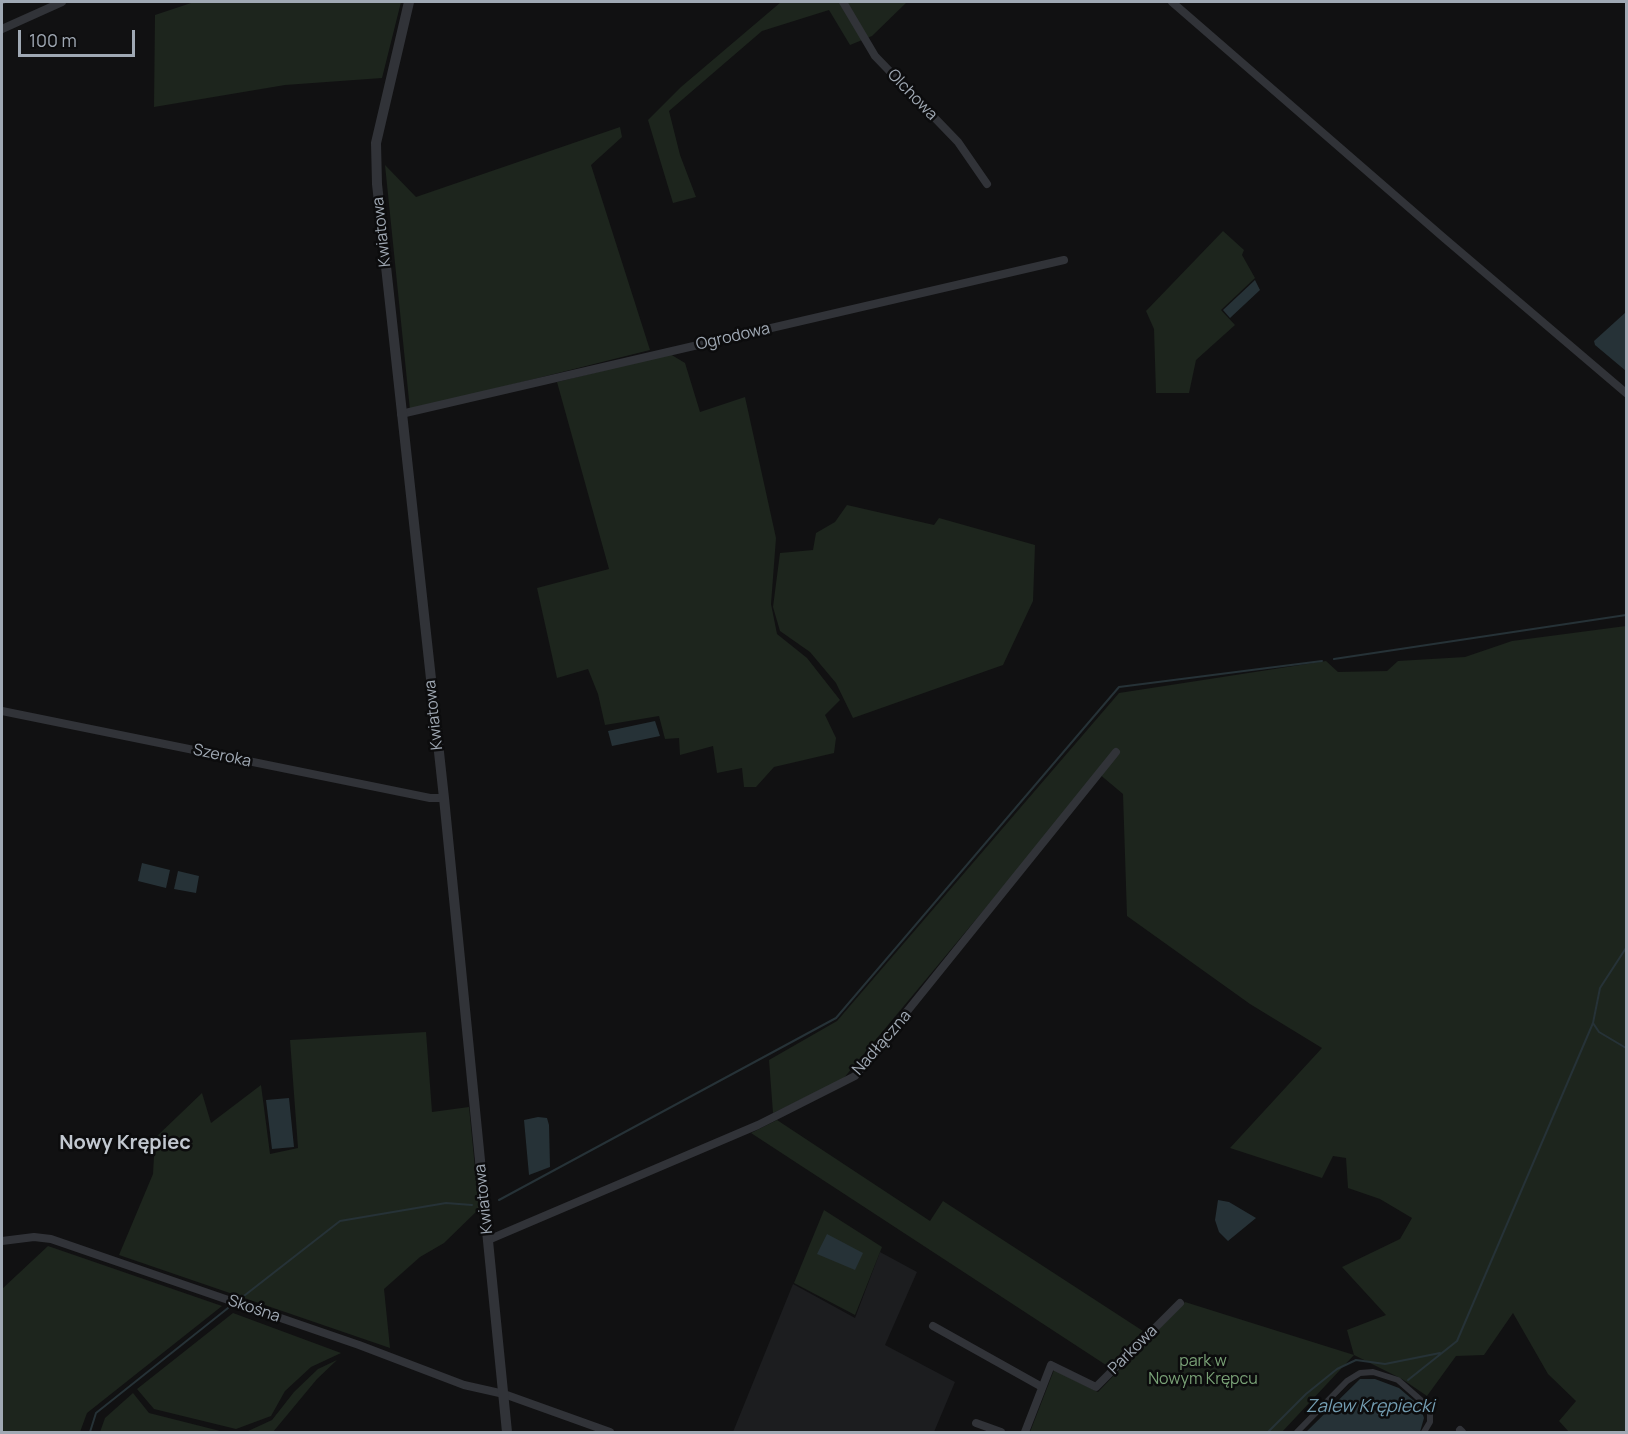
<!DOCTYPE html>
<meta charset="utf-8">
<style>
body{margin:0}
#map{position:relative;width:1628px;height:1434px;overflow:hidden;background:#111112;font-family:Manrope,sans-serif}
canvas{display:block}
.frame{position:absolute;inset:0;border:3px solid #a0a9b4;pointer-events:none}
.scale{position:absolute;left:18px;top:30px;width:117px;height:27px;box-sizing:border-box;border:3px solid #a0a9b4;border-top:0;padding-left:8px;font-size:18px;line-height:21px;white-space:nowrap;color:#a0a9b4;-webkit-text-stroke:4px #0c0c0d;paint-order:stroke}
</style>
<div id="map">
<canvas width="1628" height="1434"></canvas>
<div class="frame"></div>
<div class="scale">100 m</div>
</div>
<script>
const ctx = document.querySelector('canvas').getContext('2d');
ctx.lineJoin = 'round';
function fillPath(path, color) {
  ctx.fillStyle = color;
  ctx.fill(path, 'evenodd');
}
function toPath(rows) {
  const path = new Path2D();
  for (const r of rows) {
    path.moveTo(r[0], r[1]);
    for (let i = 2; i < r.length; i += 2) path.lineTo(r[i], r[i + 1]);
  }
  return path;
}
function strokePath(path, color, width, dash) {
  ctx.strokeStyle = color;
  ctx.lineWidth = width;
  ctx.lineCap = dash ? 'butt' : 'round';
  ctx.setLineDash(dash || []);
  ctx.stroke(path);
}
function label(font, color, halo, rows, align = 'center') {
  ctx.font = font + ' Manrope,sans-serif';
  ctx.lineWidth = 5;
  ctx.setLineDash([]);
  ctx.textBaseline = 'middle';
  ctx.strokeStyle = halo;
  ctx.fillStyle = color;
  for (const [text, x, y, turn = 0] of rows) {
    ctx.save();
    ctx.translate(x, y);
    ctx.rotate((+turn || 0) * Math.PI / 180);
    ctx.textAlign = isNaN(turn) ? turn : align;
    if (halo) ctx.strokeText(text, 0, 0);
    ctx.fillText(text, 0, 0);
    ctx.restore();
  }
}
fillPath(toPath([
 [880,1252,917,1272,885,1345,955,1382,934,1432,733,1432,793,1284,855,1318]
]), '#1c1d1f');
fillPath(toPath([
 [194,2,401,2,382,78,285,85,154,107,155,15],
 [781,2,907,2,872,36,850,45,829,10,762,31,669,111,680,155,696,197,673,203,648,120,681,87],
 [620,127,622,137,591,165,650,350,410,410,385,165,416,197],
 [1223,231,1244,250,1242,255,1255,278,1221,310,1235,325,1196,360,1189,393,1156,393,1154,329,1146,311],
 [670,354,685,363,700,412,745,397,776,538,771,604,777,634,807,658,840,700,825,715,836,738,834,753,774,767,756,787,744,787,742,768,717,773,713,746,680,755,679,738,665,739,659,716,605,725,598,694,588,669,557,678,537,588,609,569,557,382],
 [847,505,934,525,939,518,1035,545,1033,601,1003,665,853,718,836,683,810,652,780,631,773,607,780,553,813,550,816,533,835,522],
 [1626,626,1626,1432,1569,1432,1559,1421,1576,1401,1548,1374,1513,1313,1484,1355,1456,1356,1427,1396,1402,1379,1354,1355,1282,1432,1030,1432,1054,1370,1098,1392,1185,1302,1354,1355,1347,1330,1386,1315,1342,1267,1400,1239,1412,1218,1380,1199,1348,1188,1346,1158,1333,1156,1322,1178,1230,1148,1322,1048,1250,1004,1127,916,1123,794,1098,773,843,1079,773,1113,769,1060,837,1021,1119,693,1326,661,1338,672,1387,671,1398,661,1465,657,1512,641],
 [426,1032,432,1112,469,1107,479,1209,444,1243,420,1257,384,1289,390,1348,119,1255,153,1174,155,1138,202,1093,211,1123,261,1085,270,1154,298,1148,290,1040],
 [777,1120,930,1221,943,1201,1143,1331,1109,1367,751,1133],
 [824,1210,882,1247,855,1315,794,1283],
 [48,1246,222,1306,87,1413,80,1432,2,1432,2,1289],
 [233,1313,341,1353,311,1367,285,1391,271,1416,236,1429,154,1409,137,1389],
 [337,1360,317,1379,273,1432,246,1432,272,1420,294,1392,318,1369],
 [133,1393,149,1413,224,1432,100,1432,105,1418]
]), '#1d251d');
fillPath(toPath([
 [1255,280,1260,290,1230,318,1223,310],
 [1626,312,1626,371,1595,345,1594,341],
 [655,721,660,736,612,746,608,731],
 [142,863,170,870,166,888,138,881],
 [178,871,199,876,196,893,174,889],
 [289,1098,294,1147,272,1149,266,1100],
 [538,1117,547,1118,549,1125,550,1167,529,1175,524,1120],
 [1218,1200,1229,1202,1256,1218,1228,1241,1219,1232,1215,1220],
 [827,1234,863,1253,855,1270,817,1254],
 [1360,1379,1375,1379,1399,1388,1420,1406,1424,1418,1420,1432,1306,1432]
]), '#263237');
strokePath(toPath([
 [1334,659,1626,615],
 [1626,948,1600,988,1593,1023,1599,1032,1626,1048],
 [499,1200,836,1018,1119,687,1322,661],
 [240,1299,340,1221,446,1203,472,1205],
 [1408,1380,1457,1341,1593,1023],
 [90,1432,96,1413,228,1308],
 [1268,1432,1306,1394,1337,1369,1356,1360,1385,1364,1440,1353]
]), '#263237', 2);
strokePath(toPath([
 [1297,1432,1347,1381,1360,1373,1373,1372,1398,1380,1423,1402,1430,1410,1430,1422,1424,1432]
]), '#313338', 6);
strokePath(toPath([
 [843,2,875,56,958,142,987,184],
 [1172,2,1444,238,1626,393],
 [2,29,62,2],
 [401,414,1064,260],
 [2,711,430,798,444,798],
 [488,1240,758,1125,855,1076,1116,752],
 [2,1241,34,1237,51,1239,359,1345,464,1385,504,1394,610,1432],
 [933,1326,1042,1387],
 [976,1423,1001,1432],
 [1460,1430,1462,1432],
 [1025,1432,1051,1365,1096,1387,1180,1303]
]), '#313338', 8);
strokePath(toPath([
 [409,2,376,143,377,184,444,798,507,1432]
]), '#313338', 10);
strokePath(toPath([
 [2,3,5,2]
]), '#484b51', 2, [8, 6]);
label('16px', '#a0a9b4', '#0c0c0d', [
 ["Olchowa",912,95,46],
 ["Kwiatowa",382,232,-96],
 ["Ogrodowa",733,337,-13],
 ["Kwiatowa",434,715,-96],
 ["Szeroka",222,756,12],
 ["Nadłączna",882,1043,-49],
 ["Kwiatowa",484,1199,-96],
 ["Skośna",254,1309,19],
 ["Parkowa",1133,1350,-45]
]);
label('16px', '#79a176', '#0c0c0d', [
 ["park w",1203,1362],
 ["Nowym Krępcu",1203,1380]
]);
label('italic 18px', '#749eb3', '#0c0c0d', [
 ["Zalew Krępiecki",1370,1407]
]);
label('bold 20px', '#c2c8d0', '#0c0c0d', [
 ["Nowy Krępiec",125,1143]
]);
</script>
